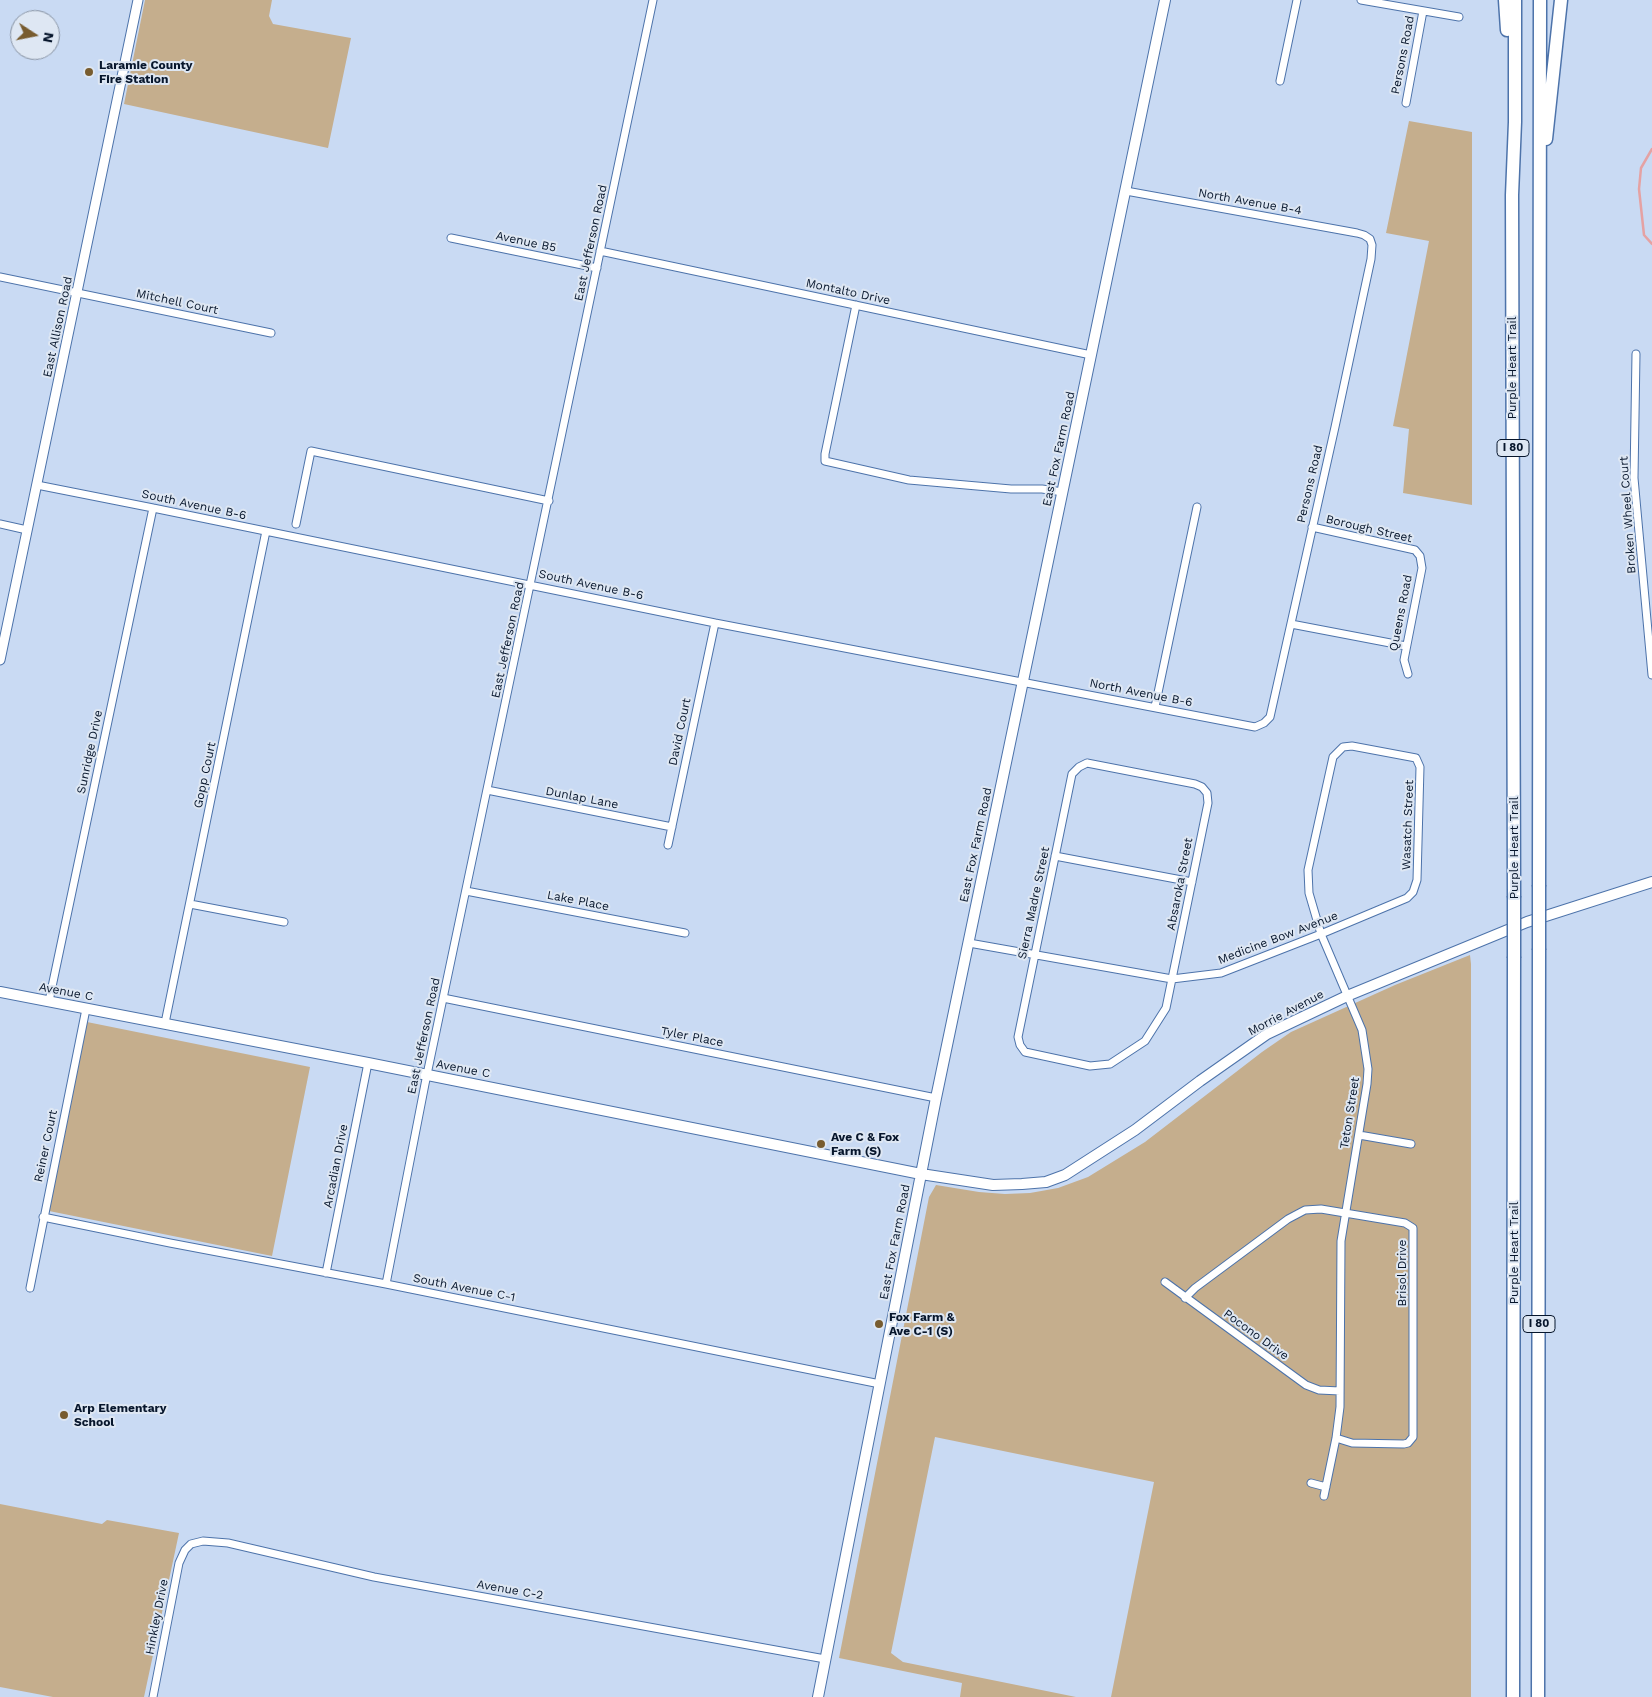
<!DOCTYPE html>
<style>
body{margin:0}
#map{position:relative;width:1652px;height:1697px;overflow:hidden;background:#c9daf3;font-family:"Work Sans",sans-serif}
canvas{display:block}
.north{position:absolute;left:10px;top:10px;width:50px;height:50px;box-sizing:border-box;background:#dee7f3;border:1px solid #8893a3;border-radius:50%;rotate:101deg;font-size:14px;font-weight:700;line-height:20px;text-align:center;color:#07162c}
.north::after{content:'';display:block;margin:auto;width:18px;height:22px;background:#785c2f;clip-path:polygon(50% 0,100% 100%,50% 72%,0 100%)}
</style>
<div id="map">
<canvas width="1652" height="1697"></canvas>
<div class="north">N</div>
</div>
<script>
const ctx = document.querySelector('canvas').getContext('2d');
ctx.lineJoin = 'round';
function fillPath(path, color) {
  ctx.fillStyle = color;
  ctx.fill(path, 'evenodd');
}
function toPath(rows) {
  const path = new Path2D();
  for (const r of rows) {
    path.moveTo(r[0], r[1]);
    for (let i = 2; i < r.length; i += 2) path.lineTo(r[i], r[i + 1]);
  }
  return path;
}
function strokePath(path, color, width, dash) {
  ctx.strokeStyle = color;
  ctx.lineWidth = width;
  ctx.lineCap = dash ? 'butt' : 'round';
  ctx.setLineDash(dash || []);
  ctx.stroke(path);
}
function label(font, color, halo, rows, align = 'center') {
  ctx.font = font + ' "Work Sans",sans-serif';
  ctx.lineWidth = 4;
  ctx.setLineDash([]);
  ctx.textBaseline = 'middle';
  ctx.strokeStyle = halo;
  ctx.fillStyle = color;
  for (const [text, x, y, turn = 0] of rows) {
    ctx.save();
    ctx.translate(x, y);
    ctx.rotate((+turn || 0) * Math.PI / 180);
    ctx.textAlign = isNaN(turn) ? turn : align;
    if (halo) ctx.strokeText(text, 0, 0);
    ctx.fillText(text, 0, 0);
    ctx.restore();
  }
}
fillPath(toPath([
 [145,0,272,0,269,16,273,24,351,38,328,148,124,104],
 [1409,121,1472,132,1472,505,1403,493,1409,429,1393,426,1429,241,1386,233],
 [1470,955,1471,964,1471,1697,1111,1697,1154,1482,935,1437,891,1653,903,1662,1076,1697,960,1697,962,1683,839,1658,929,1197,936,1185,979,1192,1005,1194,1030,1193,1058,1188,1088,1177,1145,1142,1262,1052,1291,1032,1395,985],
 [87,1022,310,1067,272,1256,49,1211],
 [0,1504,102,1524,107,1520,179,1533,144,1697,53,1697,0,1687]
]), '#c5ae8d');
strokePath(toPath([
 [1652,149,1641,168,1639,189,1644,235,1652,244]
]), '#e5a2a3', 2.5);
const minor = toPath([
 [1361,0,1459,17],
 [1280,81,1297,0],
 [1406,103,1423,11],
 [451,238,597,268],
 [600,251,1091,355],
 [0,277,271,333],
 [856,305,825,454,825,461,909,480,1011,489,1042,489,1063,492],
 [1636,354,1634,478,1652,675],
 [37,485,153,508,715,623,1255,727,1264,723,1270,717,1335,427,1371,259,1372,245,1370,239,1364,235,1357,233,1126,191],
 [0,524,27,530],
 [296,524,311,451,549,501],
 [1312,527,1415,550,1420,556,1422,568,1404,660,1408,674],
 [1291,624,1406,646],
 [1155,707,1197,507],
 [1087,763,1195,784,1202,787,1207,793,1208,803,1166,1008,1145,1041,1110,1064,1090,1066,1025,1052,1020,1045,1018,1037,1072,774,1079,767,1087,763],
 [487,790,672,827],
 [668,845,715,623],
 [1055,856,1192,882],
 [466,891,685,933],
 [190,904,284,922],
 [969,943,1172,979,1221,973,1321,934,1407,898,1413,892,1417,880,1420,767,1416,758,1352,746,1343,747,1333,757,1308,870,1309,893,1321,934,1362,1030,1368,1069,1367,1084,1341,1241,1340,1407,1336,1438,1324,1496],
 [443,998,936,1098],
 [49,1001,153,508],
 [165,1023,266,531],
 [1359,1135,1411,1144],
 [43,1217,170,1243,386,1284,880,1384],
 [326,1273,368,1063],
 [1165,1282,1306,1385,1319,1390,1340,1391],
 [386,1284,425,1084,653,0],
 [30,1288,86,1009],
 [1185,1298,1195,1288,1288,1219,1305,1210,1321,1209,1405,1223,1413,1228,1413,1437,1408,1443,1404,1444,1352,1443,1336,1438],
 [1311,1483,1326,1487],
 [153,1697,179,1563,185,1550,191,1544,203,1541,228,1543,374,1577,825,1659]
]);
const tertiary = toPath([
 [0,660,138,0]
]);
const secondary = toPath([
 [0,992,368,1063,921,1174,993,1185,1022,1184,1046,1182,1065,1175,1135,1130,1200,1081,1267,1034,1347,996,1527,922,1652,882],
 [818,1697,936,1098,1165,0]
]);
const motorway = toPath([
 [1505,0,1507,30],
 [1546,139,1561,0],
 [1539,885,1540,0],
 [1514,896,1512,195,1515,122,1515,0],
 [1513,1697,1514,958],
 [1538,1697,1539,950]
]);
strokePath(minor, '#4d73aa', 9);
strokePath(tertiary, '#4d73aa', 11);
strokePath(secondary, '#4d73aa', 12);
strokePath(motorway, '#4d73aa', 15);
strokePath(minor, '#fff', 7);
strokePath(tertiary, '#fff', 9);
strokePath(secondary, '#fff', 10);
strokePath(motorway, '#fff', 12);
const motorwayBridge = toPath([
 [1514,896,1514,958],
 [1539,950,1539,885]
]);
strokePath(motorwayBridge, '#4d73aa', 15, []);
strokePath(motorwayBridge, '#fff', 12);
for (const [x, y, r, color] of [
 [89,72,5,"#785c2f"],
 [821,1144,5,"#785c2f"],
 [879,1324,5,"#785c2f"],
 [64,1415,5,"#785c2f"]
]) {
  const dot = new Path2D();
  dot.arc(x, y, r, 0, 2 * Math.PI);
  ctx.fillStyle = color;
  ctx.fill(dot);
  strokePath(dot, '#dee7f3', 2);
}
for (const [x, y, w] of [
 [1513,448,32],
 [1539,1324,32]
]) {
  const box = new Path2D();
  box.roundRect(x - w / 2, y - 8.5, w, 17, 4);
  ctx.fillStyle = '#dee7f3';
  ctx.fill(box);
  strokePath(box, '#07162c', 1);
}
label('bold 11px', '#07162c', null, [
 ["I 80",1513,448],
 ["I 80",1539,1324]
]);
label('12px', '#07162c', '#dee7f3', [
 ["Persons Road",1403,55,-79],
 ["North Avenue B-4",1250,202,10],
 ["Avenue B5",526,242,12],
 ["East Jefferson Road",591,243,-78],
 ["Montalto Drive",848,292,12],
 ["Mitchell Court",177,302,12],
 ["East Allison Road",58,327,-78],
 ["Purple Heart Trail",1512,368,-90],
 ["East Fox Farm Road",1059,449,-78],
 ["Persons Road",1310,484,-77],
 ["South Avenue B-6",194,505,12],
 ["Broken Wheel Court",1628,515,-94],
 ["Borough Street",1369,529,13],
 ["South Avenue B-6",591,585,12],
 ["Queens Road",1401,613,-79],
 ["East Jefferson Road",508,640,-78],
 ["North Avenue B-6",1141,693,11],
 ["David Court",680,732,-78],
 ["Sunridge Drive",90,752,-78],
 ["Gopp Court",205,775,-78],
 ["Dunlap Lane",582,798,11],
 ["Wasatch Street",1408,825,-88],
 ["East Fox Farm Road",976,845,-78],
 ["Purple Heart Trail",1514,848,-90],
 ["Absaroka Street",1180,884,-79],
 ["Lake Place",578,901,11],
 ["Sierra Madre Street",1034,903,-78],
 ["Medicine Bow Avenue",1278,938,-21],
 ["Avenue C",66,992,11],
 ["Morrie Avenue",1286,1013,-28],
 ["East Jefferson Road",424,1036,-78],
 ["Tyler Place",692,1037,11],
 ["Avenue C",463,1069,11],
 ["Teton Street",1350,1113,-81],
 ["Reiner Court",46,1146,-78],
 ["Arcadian Drive",336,1166,-79],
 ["East Fox Farm Road",895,1242,-79],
 ["Purple Heart Trail",1514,1253,-90],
 ["Brisol Drive",1402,1273,-90],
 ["South Avenue C-1",464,1288,11],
 ["Pocono Drive",1256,1335,36],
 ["Avenue C-2",510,1590,10],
 ["Hinkley Drive",157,1617,-79]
]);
label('bold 12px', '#07162c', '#dee7f3', [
 ["Laramie County",99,65],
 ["Fire Station",99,79],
 ["Ave C & Fox",831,1137],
 ["Farm (S)",831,1151],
 ["Fox Farm &",889,1317],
 ["Ave C-1 (S)",889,1331],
 ["Arp Elementary",74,1408],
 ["School",74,1422]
], 'left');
</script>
